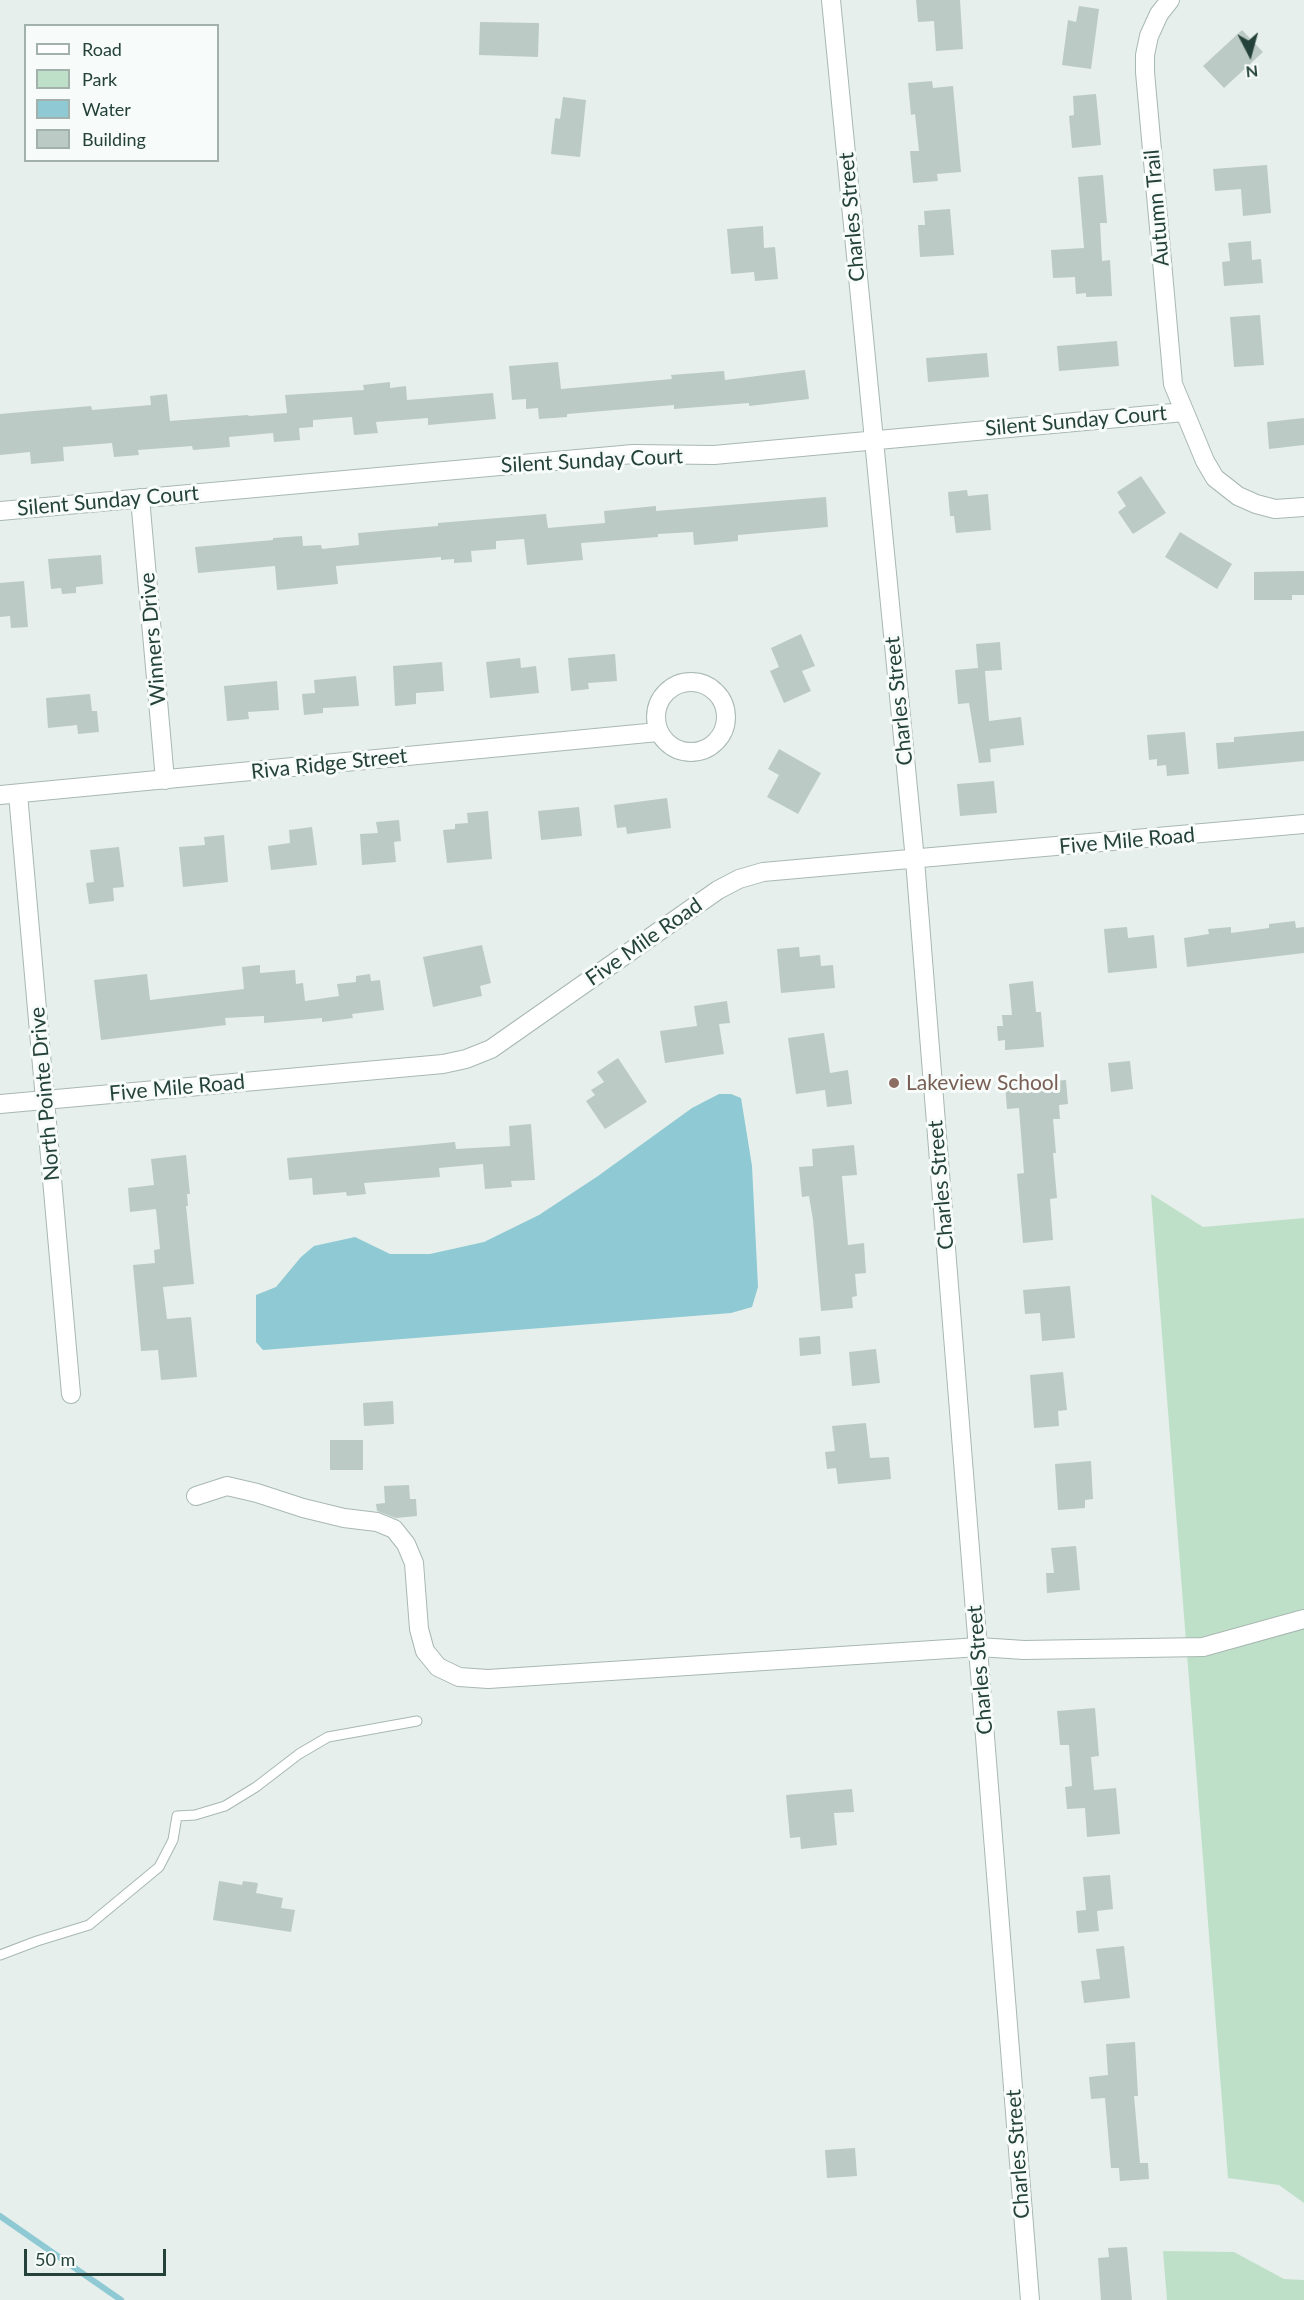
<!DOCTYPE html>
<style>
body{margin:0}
#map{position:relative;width:1304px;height:2300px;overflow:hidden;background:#e6efeb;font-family:Lato,sans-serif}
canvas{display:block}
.legend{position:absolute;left:24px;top:24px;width:195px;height:138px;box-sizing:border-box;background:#f7fbf9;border:2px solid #a3b1ad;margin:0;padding:8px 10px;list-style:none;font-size:18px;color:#24423a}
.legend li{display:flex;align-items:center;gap:12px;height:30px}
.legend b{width:30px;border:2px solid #a3b1ad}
.north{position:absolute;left:1220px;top:24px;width:60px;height:60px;-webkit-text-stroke:4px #f7fbf9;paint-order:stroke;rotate:174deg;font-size:16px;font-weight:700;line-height:24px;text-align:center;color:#24423a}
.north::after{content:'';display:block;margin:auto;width:21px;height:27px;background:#24423a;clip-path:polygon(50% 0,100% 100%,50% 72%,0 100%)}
.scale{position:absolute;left:24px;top:2249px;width:142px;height:27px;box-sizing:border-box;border:3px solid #24423a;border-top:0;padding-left:8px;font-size:18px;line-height:21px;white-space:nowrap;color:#24423a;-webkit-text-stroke:4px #f7fbf9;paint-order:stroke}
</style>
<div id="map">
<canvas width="1304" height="2300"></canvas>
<ul class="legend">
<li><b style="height:8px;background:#fff"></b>Road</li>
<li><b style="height:16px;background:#bfe0c8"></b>Park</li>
<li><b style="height:16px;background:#8ec9d4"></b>Water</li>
<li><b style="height:16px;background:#bbcac4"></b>Building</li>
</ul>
<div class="north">N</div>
<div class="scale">50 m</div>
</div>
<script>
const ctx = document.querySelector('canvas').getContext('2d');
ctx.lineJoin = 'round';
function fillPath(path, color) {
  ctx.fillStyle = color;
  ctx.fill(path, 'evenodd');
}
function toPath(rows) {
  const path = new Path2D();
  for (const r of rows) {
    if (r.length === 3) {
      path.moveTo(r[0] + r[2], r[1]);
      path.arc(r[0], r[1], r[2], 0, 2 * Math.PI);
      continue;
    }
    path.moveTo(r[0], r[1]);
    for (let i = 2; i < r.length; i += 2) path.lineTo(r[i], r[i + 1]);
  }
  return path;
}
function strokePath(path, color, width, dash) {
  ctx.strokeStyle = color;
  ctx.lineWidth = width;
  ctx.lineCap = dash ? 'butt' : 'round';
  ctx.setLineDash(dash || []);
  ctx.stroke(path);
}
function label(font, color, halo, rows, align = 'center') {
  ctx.font = font + ' Lato,sans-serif';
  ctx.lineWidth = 6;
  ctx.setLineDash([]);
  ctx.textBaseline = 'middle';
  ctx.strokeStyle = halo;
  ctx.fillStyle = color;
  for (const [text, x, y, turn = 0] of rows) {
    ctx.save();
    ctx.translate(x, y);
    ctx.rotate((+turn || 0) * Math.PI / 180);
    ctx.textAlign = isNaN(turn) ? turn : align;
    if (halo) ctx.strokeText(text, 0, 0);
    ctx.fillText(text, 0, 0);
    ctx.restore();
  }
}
fillPath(toPath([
 [1151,1194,1203,1227,1304,1218,1304,2203,1279,2185,1228,2178],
 [1163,2251,1234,2252,1284,2279,1304,2280,1304,2300,1167,2300]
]), '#bfe0c8');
fillPath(toPath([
 [719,1094,731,1094,741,1098,752,1166,758,1287,752,1307,731,1313,263,1350,256,1342,256,1295,276,1287,301,1257,314,1246,355,1237,390,1254,430,1254,484,1242,539,1215,598,1176,692,1108]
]), '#8ec9d4');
strokePath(toPath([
 [0,2216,121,2300]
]), '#8ec9d4', 6);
fillPath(toPath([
 [916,0,960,0,963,49,936,51,934,21,918,22],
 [1079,6,1099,9,1091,69,1062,65,1068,20,1076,22],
 [480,22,539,23,538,57,479,55],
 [1242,30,1263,52,1224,88,1203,66],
 [932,81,933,88,953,86,961,172,937,174,938,181,913,183,910,151,919,151,915,114,911,115,908,83],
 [1096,94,1101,145,1072,148,1069,116,1074,115,1073,96],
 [563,97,586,100,580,157,551,154,555,118,560,119],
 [1267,165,1271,213,1243,216,1241,189,1215,191,1213,169],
 [1103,175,1107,223,1100,223,1102,261,1110,260,1112,296,1086,297,1086,293,1076,294,1075,277,1053,278,1051,250,1084,248,1078,177],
 [950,209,954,255,920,257,918,225,925,225,924,211],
 [763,226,764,248,775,247,778,279,755,281,754,272,731,274,727,229],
 [1251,241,1252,260,1261,259,1263,283,1224,286,1222,262,1230,261,1228,243],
 [1260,315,1264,365,1234,367,1230,317],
 [1117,341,1119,366,1059,371,1057,346],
 [987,353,989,377,928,382,926,358],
 [558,362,561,389,672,379,671,375,724,371,725,380,805,370,809,399,749,406,749,403,674,409,674,405,567,414,567,417,539,419,538,408,526,409,526,399,512,400,509,366],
 [390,382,390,388,406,386,407,400,493,393,496,419,428,425,428,418,376,422,378,433,354,435,352,417,313,420,313,427,299,428,300,440,274,442,273,433,229,437,230,447,193,450,192,446,138,450,139,455,114,457,112,443,63,447,64,461,31,464,30,452,0,455,0,414,91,406,92,410,151,405,150,396,167,394,170,421,248,415,249,416,287,413,285,395,364,390,363,385],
 [1304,418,1304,445,1269,449,1267,422],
 [1141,476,1166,513,1133,534,1118,512,1126,506,1117,492],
 [967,490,968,496,988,494,991,530,956,533,954,516,950,516,948,492],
 [826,497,828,527,738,535,738,541,694,545,693,532,658,534,658,537,581,543,583,560,527,565,524,539,496,541,496,549,471,551,472,562,454,563,454,559,441,560,441,557,336,566,338,584,277,590,275,566,198,573,195,547,273,540,273,538,302,536,303,546,321,545,322,549,359,545,358,533,438,526,438,523,546,514,548,528,605,523,604,511,656,506,656,511],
 [1180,532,1232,564,1217,589,1165,557],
 [101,555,103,584,76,587,76,593,62,594,61,588,51,589,48,559],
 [1304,571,1304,595,1292,595,1292,600,1254,600,1254,572],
 [24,581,28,627,11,628,10,616,0,617,0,583],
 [801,634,815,666,802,671,811,691,784,703,770,671,779,667,771,648],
 [1000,642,1002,670,985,671,989,721,1021,717,1024,745,990,749,991,762,979,763,969,703,958,704,955,670,978,668,976,644],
 [615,654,617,681,588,683,589,689,571,691,568,658],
 [520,658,521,668,536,666,539,693,490,698,486,662],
 [442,662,444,691,416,693,416,704,395,706,393,666],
 [356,676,359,706,323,708,323,713,304,715,302,694,315,693,314,680],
 [277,681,279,710,248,712,249,719,227,721,224,686],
 [90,694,92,711,97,711,99,732,78,734,77,725,48,728,46,698],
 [1304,731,1304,761,1218,769,1216,743,1234,742,1234,737],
 [1185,732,1189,774,1167,776,1166,765,1157,766,1157,759,1149,760,1147,735],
 [779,749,821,773,798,814,767,797,779,775,768,769],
 [994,781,997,813,960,816,957,784],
 [667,798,671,828,627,834,626,827,617,828,614,805],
 [579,807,582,836,541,840,538,811],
 [488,811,492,859,447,863,443,830,455,829,455,824,468,823,467,813],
 [399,820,401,841,394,842,396,862,362,865,360,834,378,833,376,822],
 [312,827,317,865,271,870,268,846,290,843,289,830],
 [224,835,228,882,183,887,179,847,205,845,204,837],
 [119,847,124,887,113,888,114,901,89,904,86,883,94,882,90,850],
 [1295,921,1296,928,1304,927,1304,953,1187,967,1184,938,1209,934,1208,929,1231,927,1231,933,1269,928,1269,924],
 [1127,927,1128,938,1154,935,1157,968,1108,973,1104,929],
 [482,945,491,983,480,986,482,996,433,1007,423,957],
 [799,947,800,957,820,955,821,966,833,965,835,988,781,993,777,949],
 [260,965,260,973,295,970,296,984,303,983,305,1001,339,996,337,984,356,982,356,976,370,974,371,981,380,980,384,1010,352,1014,353,1018,322,1022,322,1018,264,1023,264,1016,225,1018,226,1025,101,1040,94,980,147,974,150,1000,244,989,242,967],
 [1033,981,1036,1012,1041,1012,1044,1047,1005,1050,1005,1040,998,1041,997,1026,1003,1026,1002,1015,1012,1015,1009,984],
 [727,1001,730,1023,719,1024,724,1054,665,1063,660,1031,697,1026,694,1006],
 [824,1033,830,1073,848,1070,852,1104,827,1107,825,1090,796,1094,788,1038],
 [618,1058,647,1102,605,1129,586,1101,595,1095,591,1090,604,1082,597,1072],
 [1130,1061,1133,1089,1111,1092,1108,1063],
 [1066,1080,1068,1104,1059,1105,1060,1119,1053,1119,1056,1153,1053,1153,1057,1198,1050,1199,1053,1240,1023,1243,1017,1174,1024,1173,1019,1108,1007,1109,1005,1085],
 [531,1124,535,1180,511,1181,512,1187,485,1189,483,1164,439,1168,440,1177,364,1183,366,1194,347,1196,346,1192,313,1195,312,1178,289,1180,287,1158,455,1142,456,1149,510,1146,509,1126],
 [854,1145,857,1175,842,1176,848,1245,864,1243,866,1273,855,1274,857,1296,852,1297,853,1308,821,1311,813,1220,809,1196,802,1197,799,1167,813,1166,812,1149],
 [186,1155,190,1194,187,1194,188,1206,186,1206,194,1284,163,1287,167,1319,191,1317,197,1377,161,1380,158,1350,141,1351,133,1265,155,1263,154,1250,160,1249,156,1209,130,1212,128,1188,154,1185,151,1159],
 [1070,1286,1075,1338,1042,1341,1040,1313,1025,1314,1023,1290],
 [820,1336,821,1354,800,1356,799,1338],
 [876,1349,880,1383,852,1386,849,1352],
 [1063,1372,1067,1410,1058,1411,1059,1426,1034,1428,1030,1375],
 [393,1401,394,1424,364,1426,363,1403],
 [866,1423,870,1458,889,1457,891,1479,838,1484,836,1468,827,1469,825,1452,835,1451,832,1426],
 [330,1440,363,1440,363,1470,330,1470],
 [1091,1461,1093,1499,1085,1500,1085,1508,1058,1510,1055,1464],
 [409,1485,410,1499,416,1499,417,1516,396,1518,377,1511,376,1504,385,1503,384,1486],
 [1076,1546,1080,1590,1047,1593,1046,1573,1054,1573,1051,1548],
 [1095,1708,1099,1756,1091,1757,1094,1790,1116,1788,1120,1834,1087,1837,1085,1808,1067,1809,1065,1787,1072,1786,1069,1745,1060,1745,1057,1711],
 [852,1789,854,1812,834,1813,837,1845,801,1849,800,1837,790,1838,786,1795],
 [1110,1875,1113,1909,1097,1911,1099,1931,1078,1933,1076,1911,1086,1910,1083,1877],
 [219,1881,242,1885,243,1881,258,1883,256,1893,283,1898,281,1908,295,1910,291,1932,213,1920],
 [1124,1946,1130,1998,1084,2003,1081,1981,1100,1979,1096,1949],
 [1135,2042,1138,2096,1134,2096,1140,2163,1148,2163,1149,2179,1120,2181,1119,2168,1111,2168,1105,2098,1091,2099,1089,2077,1108,2075,1106,2044],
 [855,2148,857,2176,827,2178,825,2150],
 [1127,2247,1132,2300,1101,2300,1098,2258,1109,2257,1108,2248]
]), '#bbcac4');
const lane = toPath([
 [0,1955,37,1941,89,1925,159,1867,173,1840,177,1816,195,1815,225,1806,256,1787,299,1754,328,1737,417,1721]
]);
const street = toPath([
 [831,0,915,860,1030,2300],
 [1170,0,1159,14,1149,36,1145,55,1145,72,1173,384,1205,461,1215,478,1238,496,1256,504,1275,509,1304,507],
 [140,498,165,780],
 [0,511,633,454,714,455,1184,412],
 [691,717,35],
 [18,794,71,1394],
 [0,795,658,732],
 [0,1104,443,1064,466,1059,491,1049,718,890,739,879,763,872,1304,824],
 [196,1496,227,1486,257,1493,303,1508,344,1518,377,1522,394,1529,406,1544,414,1563,419,1629,425,1651,438,1667,459,1677,488,1679,979,1647,1024,1650,1203,1647,1304,1619]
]);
strokePath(lane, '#a8b8b2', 11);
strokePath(street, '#a8b8b2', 20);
strokePath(lane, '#fff', 9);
strokePath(street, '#fff', 18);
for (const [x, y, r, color] of [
 [894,1083,6,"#8d6e63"]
]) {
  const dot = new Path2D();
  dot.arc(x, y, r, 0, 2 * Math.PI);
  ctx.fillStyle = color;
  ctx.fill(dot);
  strokePath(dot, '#f7fbf9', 2);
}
label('21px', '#24423a', '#f7fbf9', [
 ["Autumn Trail",1157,208,-95],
 ["Charles Street",852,217,-95],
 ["Silent Sunday Court",1076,421,-5],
 ["Silent Sunday Court",592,461,-3],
 ["Silent Sunday Court",108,501,-5],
 ["Winners Drive",153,639,-95],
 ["Charles Street",899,701,-96],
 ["Riva Ridge Street",329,764,-6],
 ["Five Mile Road",1127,841,-5],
 ["Five Mile Road",644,942,-35],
 ["Five Mile Road",177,1088,-5],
 ["North Pointe Drive",45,1094,-95],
 ["Charles Street",941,1185,-95],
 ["Charles Street",980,1670,-95],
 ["Charles Street",1018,2154,-94]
]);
label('21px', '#785e54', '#f7fbf9', [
 ["Lakeview School",906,1083]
], 'left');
</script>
